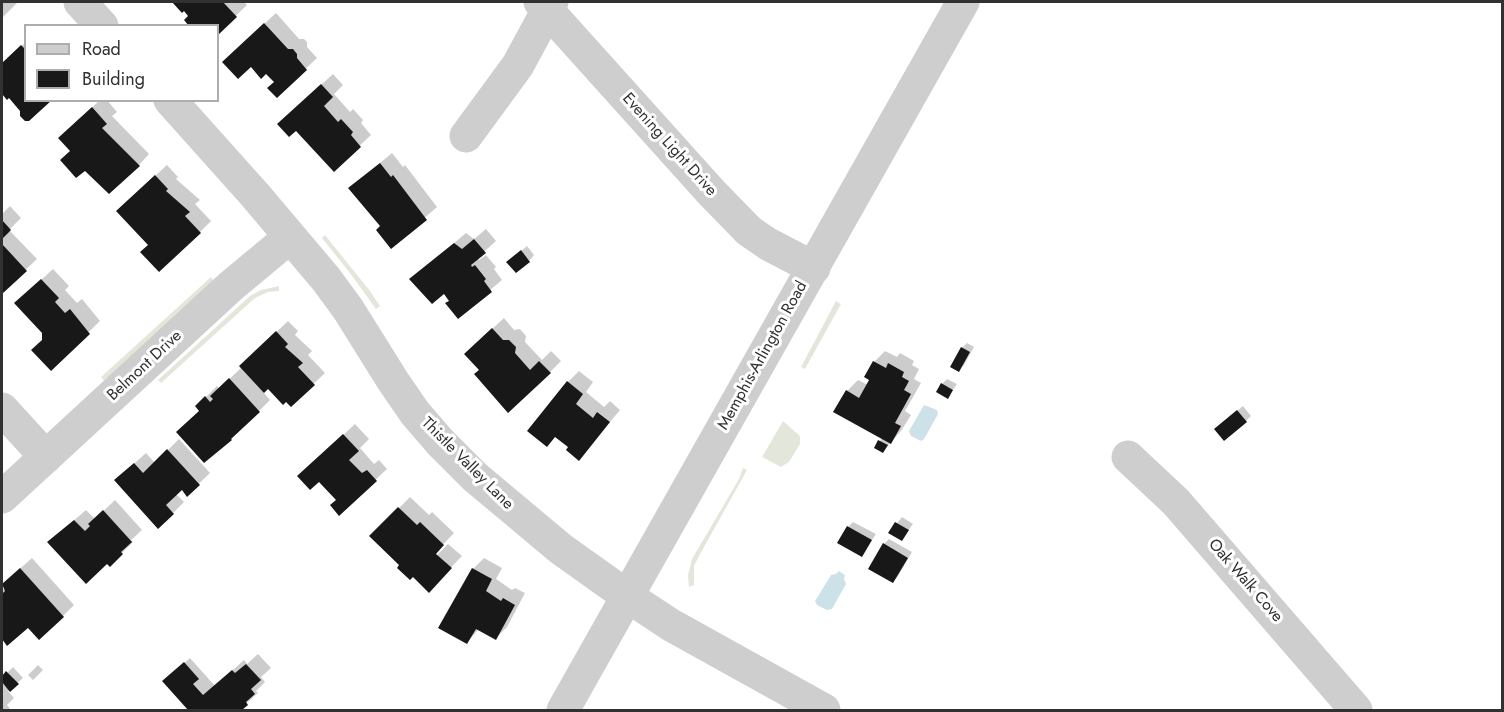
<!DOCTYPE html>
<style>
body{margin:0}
#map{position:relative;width:1504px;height:712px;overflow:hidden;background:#fff;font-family:Jost,sans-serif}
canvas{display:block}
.frame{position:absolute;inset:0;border:3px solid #313131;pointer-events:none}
.legend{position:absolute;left:24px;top:24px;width:195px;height:78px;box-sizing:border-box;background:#fff;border:2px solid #adadad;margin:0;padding:8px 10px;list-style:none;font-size:18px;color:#313131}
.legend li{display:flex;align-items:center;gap:12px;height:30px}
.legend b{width:30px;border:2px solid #adadad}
</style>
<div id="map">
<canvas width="1504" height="712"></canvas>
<div class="frame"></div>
<ul class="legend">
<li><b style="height:8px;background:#cecece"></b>Road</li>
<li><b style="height:16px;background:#181818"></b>Building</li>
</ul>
</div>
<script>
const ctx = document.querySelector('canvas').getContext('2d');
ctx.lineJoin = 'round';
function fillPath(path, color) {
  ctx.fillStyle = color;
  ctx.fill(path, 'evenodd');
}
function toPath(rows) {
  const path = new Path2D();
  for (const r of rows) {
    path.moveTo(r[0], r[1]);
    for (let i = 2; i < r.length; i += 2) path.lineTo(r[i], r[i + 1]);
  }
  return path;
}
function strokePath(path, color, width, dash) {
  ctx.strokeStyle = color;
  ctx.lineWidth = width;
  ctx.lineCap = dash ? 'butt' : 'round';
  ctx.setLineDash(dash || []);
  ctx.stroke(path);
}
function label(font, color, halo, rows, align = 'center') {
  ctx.font = font + ' Jost,sans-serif';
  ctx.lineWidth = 6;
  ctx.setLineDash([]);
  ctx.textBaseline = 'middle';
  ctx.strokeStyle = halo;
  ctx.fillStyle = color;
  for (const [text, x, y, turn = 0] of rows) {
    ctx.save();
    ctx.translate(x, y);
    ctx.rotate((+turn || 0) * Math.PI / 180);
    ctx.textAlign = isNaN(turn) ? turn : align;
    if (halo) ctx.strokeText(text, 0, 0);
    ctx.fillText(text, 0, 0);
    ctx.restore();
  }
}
fillPath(toPath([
 [325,235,370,291,380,306,376,309,350,273,322,238],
 [211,277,214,281,104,381,101,377],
 [279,286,279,291,268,292,255,298,161,383,158,380,250,296,261,290],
 [836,301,841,304,805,369,801,367],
 [783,421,800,436,800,444,789,462,781,467,762,457],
 [743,468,747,470,699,556,694,566,694,585,689,587,688,575,692,559,739,479]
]), '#e3e7db');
fillPath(toPath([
 [924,405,937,410,938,414,924,439,921,441,911,436,909,431],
 [839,571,845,575,844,579,846,584,832,609,827,610,817,605,815,601,831,575,836,574]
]), '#cce2e8');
fillPath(toPath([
 [2,2,18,2,2,18],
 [174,2,244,2,247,5,218,33,218,26,190,16],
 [276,13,299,39,304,39,307,42,307,47,317,58,277,96,276,81,267,72,235,51],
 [26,42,26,100,22,110,9,96,7,98,2,92,2,64],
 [333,74,343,85,334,94,350,112,353,109,363,120,361,123,371,135,334,170,296,129,290,113],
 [100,100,107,100,117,112,112,116,149,154,139,165,72,151,71,127],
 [392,153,403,167,405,165,437,207,391,247,382,226,350,188],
 [167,165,178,177,176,179,200,200,195,204,211,221,200,232,129,200],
 [10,206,21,218,9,230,37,259,2,292,2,214],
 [486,229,496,241,477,258,479,260,486,255,496,267,494,269,502,280,458,317,450,300,444,292,411,279,466,233,474,239],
 [527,246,534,255,529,261,514,257],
 [53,269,69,286,65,290,77,303,82,299,100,321,51,369,43,340,44,332,28,292],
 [504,318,514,330,520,329,526,336,525,342,542,360,551,351,561,361,550,372,481,370,477,343],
 [288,321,298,331,295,335,312,351,308,355,325,373,291,405,268,387,263,392,270,400,259,411,200,411,197,406,217,386,219,389,242,367,252,355],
 [967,343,974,347,964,365,958,370,962,348],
 [885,351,897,357,900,353,914,361,912,365,919,369,914,379,921,383,905,411,911,415,901,431,883,451,876,447,882,438,847,391,858,380,868,385,874,362],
 [579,371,593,382,586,392,604,407,610,401,620,410,579,459,570,446,568,382],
 [947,379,957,384,948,397,942,384],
 [1243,406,1251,416,1246,421,1221,424],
 [355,424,369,439,360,448,374,464,379,460,387,469,340,513,337,500,311,465],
 [179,439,210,473,187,495,182,488,176,494,184,502,173,513,127,470,146,453,155,463],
 [410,497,429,515,432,512,454,533,430,558,432,560,448,544,462,556,429,590,372,536],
 [115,500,142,530,131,540,133,542,110,565,49,542,86,510,95,519],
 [902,517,913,524,902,539,890,532],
 [853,522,876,534,862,555,848,527],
 [889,539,912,552,898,576,893,582,884,544],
 [32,558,74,605,63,616,28,625,8,644,2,637,2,591,14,574],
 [484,558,502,568,496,579,512,590,515,588,525,593,507,627,496,638,479,629,467,642,473,569],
 [258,654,271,668,261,677,265,682,256,691,258,693,239,710,190,710,164,681,190,658,215,686,244,660,247,664],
 [38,665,43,670,33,680,28,675],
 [13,667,23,678,8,691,14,698,7,705,11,710,2,710,2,678]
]), '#0003');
fillPath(toPath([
 [172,2,223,2,237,17,218,35,218,26,189,26,184,20,188,16,184,11,182,13],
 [264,23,288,49,293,49,297,54,297,58,307,70,277,98,267,88,274,82,266,74,261,79,251,67,238,79,222,62],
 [21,45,26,50,26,100,52,100,29,121,25,121,20,116,20,111,9,98,7,100,2,94,2,63],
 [321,84,333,97,324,106,338,122,341,119,353,132,351,135,361,147,334,172,296,131,289,137,277,124],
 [92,107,107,124,102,128,140,166,109,194,85,171,76,178,60,160,70,151,58,138],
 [380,163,391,177,393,175,427,220,391,249,376,230,380,226,348,188],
 [155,175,168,189,166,191,190,212,185,216,201,233,159,272,140,252,148,245,116,211],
 [2,220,11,230,2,239],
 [474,239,486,253,471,265,472,267,475,265,486,279,484,281,492,292,458,319,445,303,449,301,444,294,432,304,409,279,454,243,462,249],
 [2,244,27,271,2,294],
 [521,250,530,262,516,273,506,262],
 [41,279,59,298,55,302,65,313,70,309,90,334,51,371,31,350,42,340,42,333,14,303],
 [492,328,503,340,509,340,516,347,515,353,530,370,539,361,551,373,508,413,474,374,479,370,464,354],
 [276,331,288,344,285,347,303,363,298,367,315,385,291,407,286,402,283,405,268,389,264,393,239,366],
 [961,347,970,352,959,372,950,367],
 [873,361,886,368,888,363,904,372,902,377,909,381,904,390,911,394,895,423,901,426,891,444,833,412,846,390,859,398,869,380,864,377],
 [229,378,260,412,231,439,232,440,204,463,176,432,199,411,195,406,205,396,210,402,213,399,210,396],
 [567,381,583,394,576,404,593,418,597,412,610,422,579,461,566,450,568,447,555,437,547,447,527,431],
 [941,383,953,390,948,399,936,392],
 [1237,410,1247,422,1224,441,1214,429],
 [343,434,359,451,349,460,362,473,367,470,377,481,339,516,330,505,336,500,319,482,310,490,297,476],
 [878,440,888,445,883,453,874,448],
 [167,449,200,485,187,497,182,490,166,505,174,514,158,529,114,480,134,463,143,473],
 [398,507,417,525,420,522,444,545,436,554,452,568,429,593,413,577,410,580,397,568,399,565,369,536],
 [103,510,132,542,121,552,123,554,110,567,107,564,86,584,47,542,74,520,85,531,90,526,88,524],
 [895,522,909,530,902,541,888,533],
 [847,526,872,540,862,557,837,543],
 [883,543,908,558,893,583,868,569],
 [20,568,64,617,39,640,28,628,7,646,2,639,2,594,5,591,2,584],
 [472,568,492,579,486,591,501,601,503,598,515,605,496,640,476,629,467,644,438,628],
 [184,662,199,679,193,684,203,695,232,670,235,673,246,664,261,680,251,689,255,694,246,702,248,705,242,710,188,710,162,681],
 [6,671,19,684,10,692,2,682,2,676]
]), '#181818');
strokePath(toPath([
 [80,2,102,26],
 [540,2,711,192,749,231,768,244,814,268],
 [170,100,255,195,326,279,348,309,393,381,415,413,440,442,475,477,561,549,627,596,671,625,824,710],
 [466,136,518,65,552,2],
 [2,409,46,457],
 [1128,457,1176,502,1356,710],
 [2,497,231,286,290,237],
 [563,710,963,2]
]), '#cecece', 33);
label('16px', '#313131', '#fff', [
 ["Evening Light Drive",669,145,48],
 ["Memphis-Arlington Road",763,356,-61],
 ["Belmont Drive",145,366,-43],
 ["Thistle Valley Lane",467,464,45],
 ["Oak Walk Cove",1245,581,49]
]);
</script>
